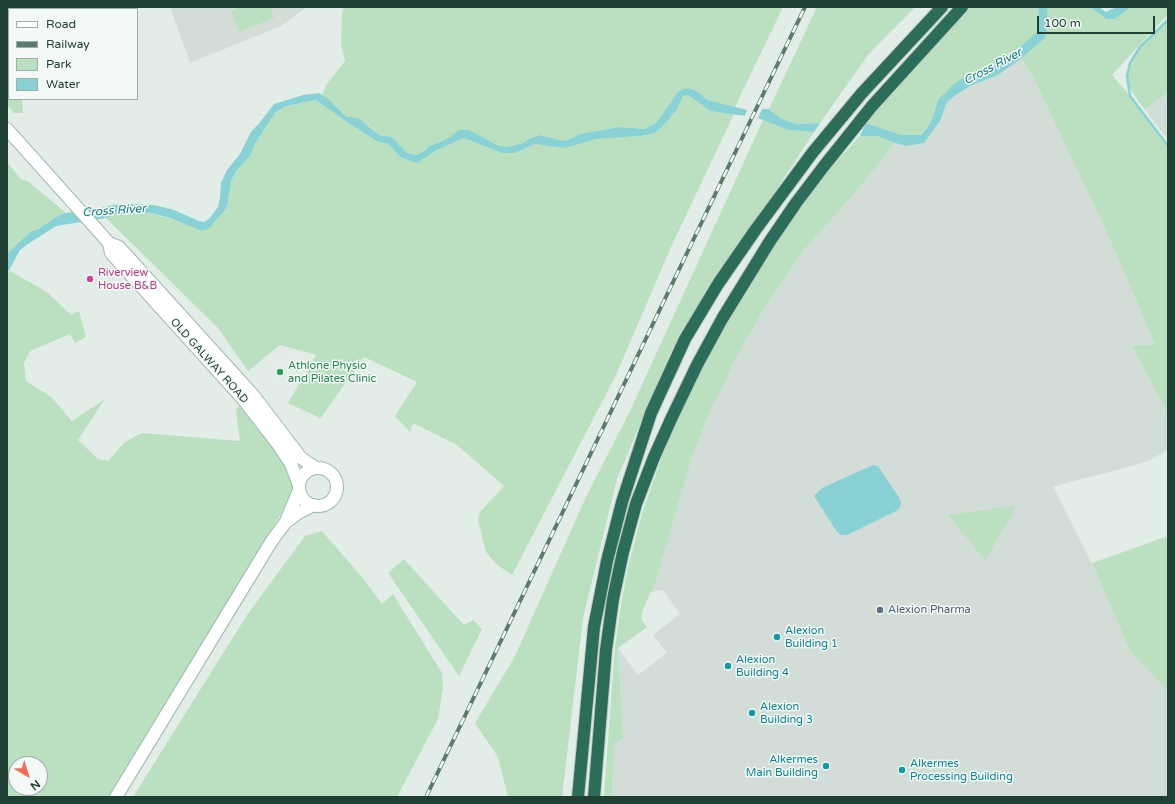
<!DOCTYPE html>
<style>
body{margin:0}
#map{position:relative;width:1175px;height:804px;overflow:hidden;background:#e2ede7;font-family:"Varela Round",sans-serif}
canvas{display:block}
.frame{position:absolute;inset:0;border:8px solid #214034;pointer-events:none}
.legend{position:absolute;left:8px;top:8px;width:130px;height:92px;box-sizing:border-box;background:#f3f9f6;border:1px solid #9fafa8;margin:0;padding:5px 7px;list-style:none;font-size:12px;color:#214034}
.legend li{display:flex;align-items:center;gap:8px;height:20px}
.legend b{width:20px;border:1px solid #9fafa8}
.north{position:absolute;left:8px;top:756px;width:40px;height:40px;box-sizing:border-box;background:#f3f9f6;border:1px solid #9fafa8;border-radius:50%;rotate:142deg;font-size:11px;font-weight:700;line-height:16px;text-align:center;color:#214034}
.north::after{content:'';display:block;margin:auto;width:14px;height:18px;background:#f96a55;clip-path:polygon(50% 0,100% 100%,50% 72%,0 100%)}
.scale{position:absolute;left:1037px;top:16px;width:118px;height:18px;box-sizing:border-box;border:2px solid #214034;border-top:0;padding-left:5px;font-size:12px;line-height:14px;white-space:nowrap;color:#214034;-webkit-text-stroke:3px #f3f9f6;paint-order:stroke}
</style>
<div id="map">
<canvas width="1175" height="804"></canvas>
<div class="frame"></div>
<ul class="legend">
<li><b style="height:5px;background:#fff"></b>Road</li>
<li><b style="height:5px;background:#5c7b6f"></b>Railway</li>
<li><b style="height:11px;background:#bae0c0"></b>Park</li>
<li><b style="height:11px;background:#88d2d5"></b>Water</li>
</ul>
<div class="north">N</div>
<div class="scale">100 m</div>
</div>
<script>
const ctx = document.querySelector('canvas').getContext('2d');
ctx.lineJoin = 'round';
function fillPath(path, color) {
  ctx.fillStyle = color;
  ctx.fill(path, 'evenodd');
}
function toPath(rows) {
  const path = new Path2D();
  for (const r of rows) {
    if (r.length === 3) {
      path.moveTo(r[0] + r[2], r[1]);
      path.arc(r[0], r[1], r[2], 0, 2 * Math.PI);
      continue;
    }
    path.moveTo(r[0], r[1]);
    for (let i = 2; i < r.length; i += 2) path.lineTo(r[i], r[i + 1]);
  }
  return path;
}
function strokePath(path, color, width, dash) {
  ctx.strokeStyle = color;
  ctx.lineWidth = width;
  ctx.lineCap = dash ? 'butt' : 'round';
  ctx.setLineDash(dash || []);
  ctx.stroke(path);
}
function label(font, color, halo, rows, align = 'center') {
  ctx.font = font + ' "Varela Round",sans-serif';
  ctx.lineWidth = 3;
  ctx.setLineDash([]);
  ctx.textBaseline = 'middle';
  ctx.strokeStyle = halo;
  ctx.fillStyle = color;
  for (const [text, x, y, turn = 0] of rows) {
    ctx.save();
    ctx.translate(x, y);
    ctx.rotate((+turn || 0) * Math.PI / 180);
    ctx.textAlign = isNaN(turn) ? turn : align;
    if (halo) ctx.strokeText(text, 0, 0);
    ctx.fillText(text, 0, 0);
    ctx.restore();
  }
}
fillPath(toPath([
 [7,7,97,7,95,9,9,9,9,78,7,75],
 [170,7,307,7,281,26,190,63],
 [1022,58,1035,81,1107,233,1155,344,1132,346,1168,414,1168,450,1148,461,1107,473,1077,480,1053,487,1092,563,1130,651,1168,690,1168,797,612,797,614,745,623,738,618,648,638,675,667,653,653,635,680,614,663,590,654,591,649,594,656,581,685,481,692,457,712,406,724,385,734,361,764,309,804,250,861,186,895,143,906,146,940,121,947,102,956,95,970,86,998,75],
 [1168,92,1168,140,1145,110]
]), '#d1ddd6');
fillPath(toPath([
 [240,7,270,7,274,18,239,32,231,11],
 [344,7,783,7,735,107,723,105,707,100,697,91,689,88,683,89,678,92,656,123,645,129,620,127,580,134,568,140,563,141,540,135,531,138,523,143,507,147,497,145,476,134,455,133,450,137,445,140,429,146,425,151,416,155,407,153,392,137,379,135,368,125,352,117,347,117,336,106,322,95,326,85,345,61,341,44,342,13],
 [817,7,915,7,868,55,820,123,796,124,780,118,769,109],
 [968,7,1039,7,1037,32,1016,51,979,74,969,75,938,100,931,122,926,129,920,135,901,135,866,123,878,108,957,18],
 [1048,7,1090,7,1106,19,1115,19,1131,7,1168,7,1168,14,1112,75,1130,96,1168,146,1168,414,1132,346,1155,344,1107,233,1035,81,1022,58,1045,38,1047,29,1047,13],
 [1168,20,1168,92,1145,110,1128,86,1127,76,1130,63,1140,47],
 [7,75,9,78,9,99,22,99,23,113,14,113,7,105],
 [688,95,710,111,734,114,671,247,616,375,512,575,496,564,486,552,478,520,480,512,504,486,457,445,413,423,410,432,395,416,417,382,364,357,320,419,318,417,288,403,316,355,280,345,248,371,218,328,106,218,119,213,138,211,155,214,184,223,194,228,220,215,226,209,228,201,231,181,236,171,250,156,256,142,271,119,276,112,286,106,316,100,344,120,378,142,388,144,400,157,417,162,435,151,464,138,502,153,515,153,535,144,564,147,596,139,641,136,655,133,666,123,677,109,682,96],
 [763,120,788,130,814,132,671,351,617,479,583,618,562,797,508,797,498,757,475,723,515,656,586,497,630,411],
 [860,136,877,136,895,143,861,186,804,250,764,309,734,361,724,385,712,406,692,457,685,481,656,581,643,609,641,619,647,627,618,648,623,738,614,745,612,797,604,797,615,647,621,606,628,567,642,514,667,442,707,356,758,270,790,221,822,177],
 [7,162,21,179,29,182,66,213,58,216,38,229,30,232,7,255],
 [10,271,47,292,71,315,79,311,86,337,75,343,70,334,30,351,24,363,26,381,51,397,72,421,105,399,78,440,98,459,108,461,125,442,142,433,240,441,236,410,242,403,284,457,295,484,287,504,108,797,7,797,7,274],
 [16,764,40,764,40,788,16,788],
 [1014,506,1011,518,1004,527,995,542,986,561,948,515],
 [322,531,362,577,382,604,393,594,442,673,443,688,438,719,397,797,133,797,247,615,305,536],
 [1168,536,1168,690,1130,651,1092,563],
 [404,559,464,625,473,620,482,629,459,676,388,573]
]), '#bae0c0');
fillPath(toPath([
 [1039,7,1048,7,1047,13,1047,29,1045,38,1022,58,998,75,970,86,956,95,947,102,940,121,924,143,906,146,895,143,877,136,860,136,866,123,901,135,921,135,926,129,931,122,938,100,955,83,969,75,979,74,997,64,1016,51,1037,32],
 [1090,7,1099,7,1106,12,1117,7,1131,7,1115,19,1106,19],
 [689,88,697,91,707,100,747,110,745,116,710,111,688,95,683,96,677,109,666,123,655,133,641,136,596,139,564,148,535,144,515,153,502,153,464,138,435,151,417,163,400,157,388,144,378,142,344,120,316,100,286,106,276,112,271,119,256,142,250,156,236,171,231,181,228,201,226,209,208,229,202,231,170,218,155,214,138,211,119,213,106,218,56,226,28,244,20,250,7,274,7,255,9,252,30,232,38,229,58,216,66,213,101,208,113,205,128,204,154,205,174,210,199,221,204,222,210,218,218,207,220,198,221,183,227,170,240,154,251,132,261,121,274,104,303,95,319,93,328,99,347,117,352,117,361,120,379,135,392,137,407,153,416,155,425,151,429,146,445,140,459,130,469,130,497,145,507,147,523,143,531,138,540,135,563,141,568,140,580,134,620,127,645,129,656,123,678,92,683,89],
 [762,109,769,109,780,118,796,124,820,123,814,132,788,130,758,118],
 [873,465,878,466,900,499,901,505,898,510,847,535,840,535,835,529,814,496,822,488]
]), '#88d2d5');
strokePath(toPath([
 [1168,20,1140,47,1130,63,1127,76,1130,96,1168,146]
]), '#88d2d5', 2.5);
const secondary = toPath([
 [7,129,109,243,111,253,243,399,277,443,291,464,299,485],
 [109,243,119,247,253,395,301,458,316,468],
 [318,487,19],
 [286,521,299,490],
 [116,797,271,542,285,523,298,513,314,505]
]);
const motorway = toPath([
 [578,797,594,627,607,561,622,502,651,413,685,339,718,284,756,229,813,152,862,93,942,7],
 [594,797,606,650,613,599,623,552,636,504,654,457,672,417,697,365,722,319,770,241,796,203,824,166,872,106,962,7]
]);
strokePath(secondary, '#a0baae', 14);
strokePath(motorway, '#c1cac6', 14);
strokePath(secondary, '#fff', 12);
strokePath(motorway, '#2b6d58', 12);
const rail = toPath([
 [426,797,805,7]
]);
strokePath(rail, '#5c7b6f', 4);
strokePath(rail, '#f3f9f6', 2.5, [8]);
for (const [x, y, r, color] of [
 [90,279,4,"#d1479c"],
 [280,372,4,"#2e9e5b"],
 [880,610,4,"#5c6f8a"],
 [777,637,4,"#0f9aa8"],
 [728,666,4,"#0f9aa8"],
 [752,713,4,"#0f9aa8"],
 [826,766,4,"#0f9aa8"],
 [902,770,4,"#0f9aa8"]
]) {
  const dot = new Path2D();
  dot.arc(x, y, r, 0, 2 * Math.PI);
  ctx.fillStyle = color;
  ctx.fill(dot);
  strokePath(dot, '#f3f9f6', 1.5);
}
label('11px', '#b23c85', '#f3f9f6', [
 ["Riverview",98,273],
 ["House B&B",98,286]
], 'left');
label('11px', '#214034', '#f3f9f6', [
 ["OLD GALWAY ROAD",209,361,48]
]);
label('11px', '#27864d', '#f3f9f6', [
 ["Athlone Physio",288,366],
 ["and Pilates Clinic",288,379]
], 'left');
label('11px', '#4e5e75', '#f3f9f6', [
 ["Alexion Pharma",888,610]
], 'left');
label('11px', '#0d838f', '#f3f9f6', [
 ["Alexion",785,631],
 ["Building 1",785,644],
 ["Alexion",736,660],
 ["Building 4",736,673],
 ["Alexion",760,707],
 ["Building 3",760,720],
 ["Alkermes",818,760,"right"],
 ["Main Building",818,773,"right"],
 ["Alkermes",910,764],
 ["Processing Building",910,777]
], 'left');
label('italic 12px', '#187a7f', '#f3f9f6', [
 ["Cross River",993,67,-28],
 ["Cross River",114,211,-4]
]);
</script>
